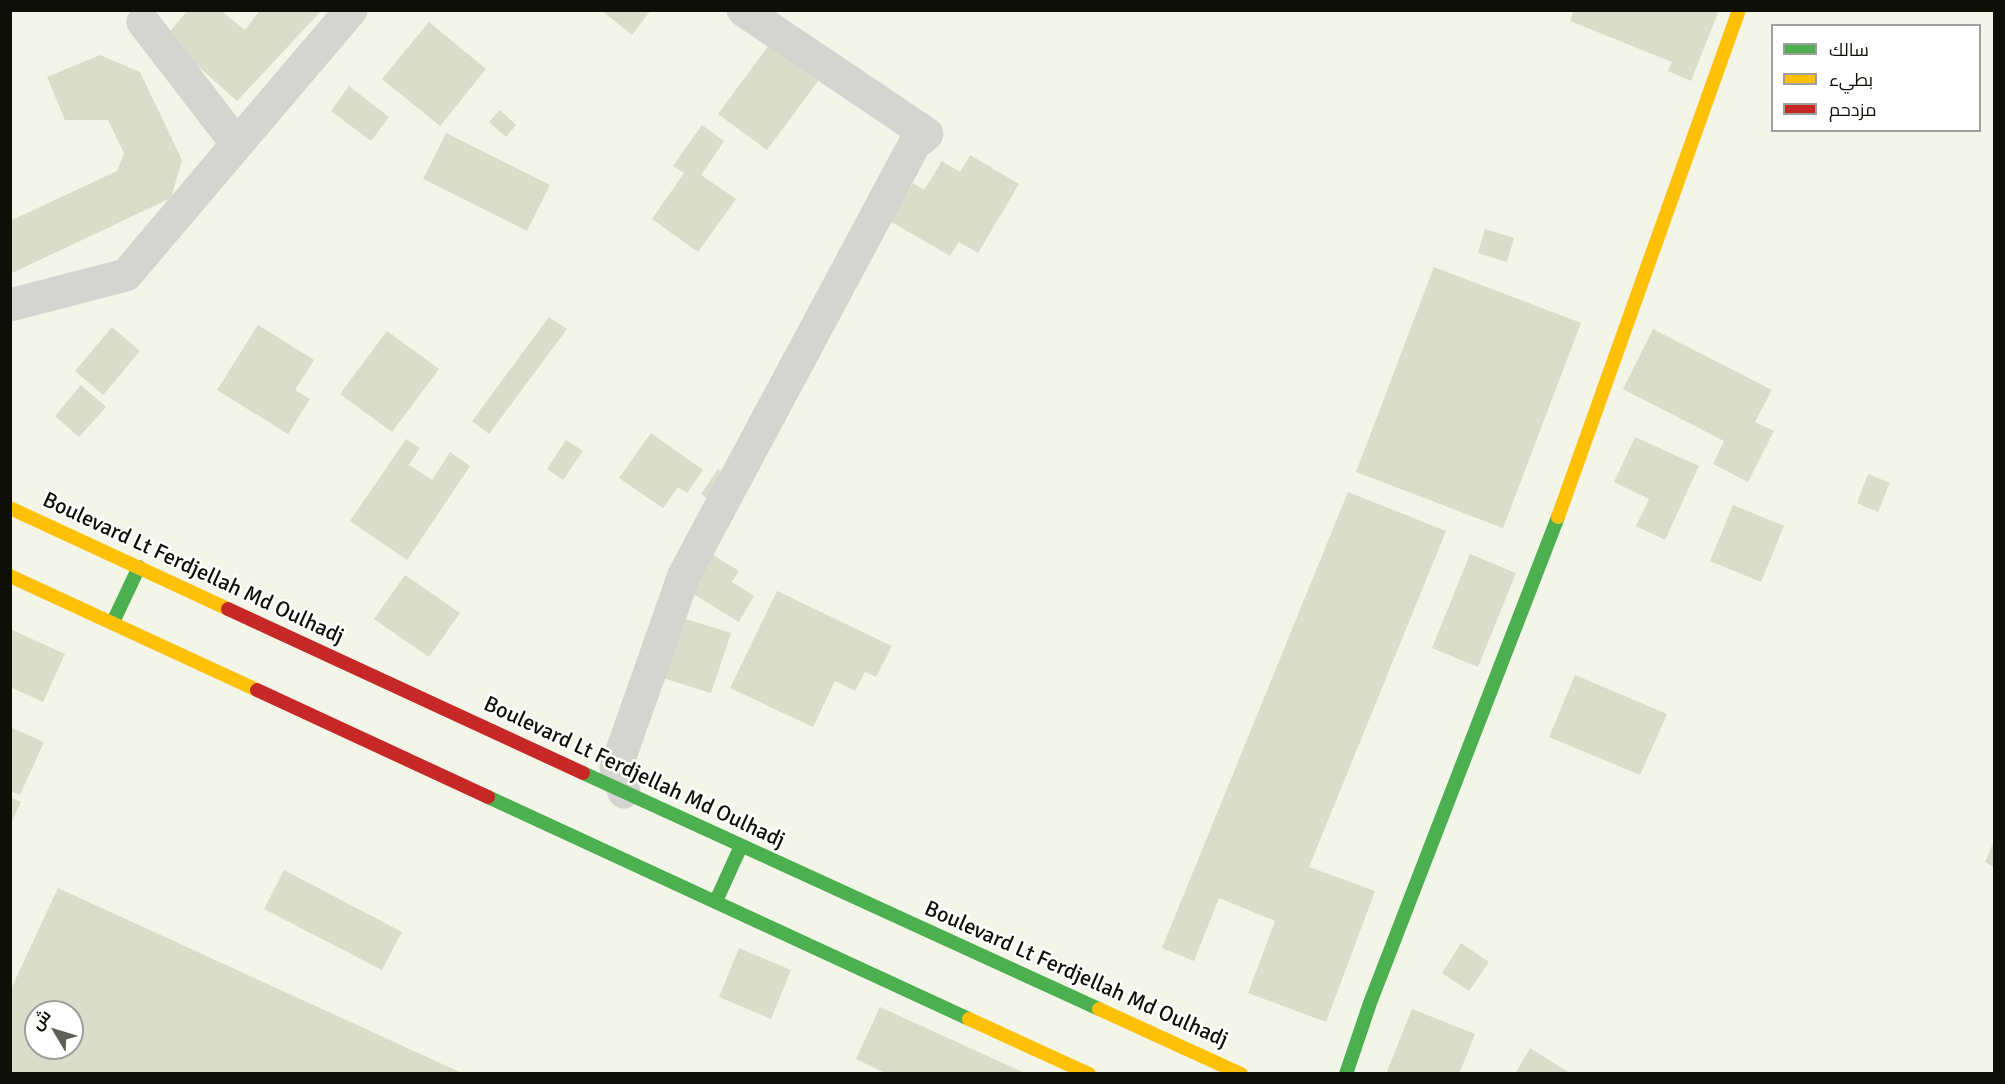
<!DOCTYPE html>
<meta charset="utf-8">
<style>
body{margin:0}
#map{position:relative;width:2005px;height:1084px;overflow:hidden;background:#f2f5e7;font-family:Signika,Cairo,sans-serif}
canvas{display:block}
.frame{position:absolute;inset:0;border:12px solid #0e1007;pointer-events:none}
.legend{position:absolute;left:1771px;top:24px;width:210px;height:108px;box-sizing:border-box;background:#fff;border:2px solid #9f9f9c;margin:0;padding:8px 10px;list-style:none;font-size:18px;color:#0e1007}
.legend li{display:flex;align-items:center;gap:12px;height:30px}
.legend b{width:30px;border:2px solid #9f9f9c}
.north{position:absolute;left:24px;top:1000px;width:60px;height:60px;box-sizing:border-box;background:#fff;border:2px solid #9f9f9c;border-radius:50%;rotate:308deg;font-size:16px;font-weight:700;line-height:24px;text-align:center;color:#0e1007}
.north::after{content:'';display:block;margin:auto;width:21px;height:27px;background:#5e6055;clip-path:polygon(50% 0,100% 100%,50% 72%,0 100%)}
</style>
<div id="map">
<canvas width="2005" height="1084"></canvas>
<div class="frame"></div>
<ul class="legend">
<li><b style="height:8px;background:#4caf50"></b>سالك</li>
<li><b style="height:8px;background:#ffc107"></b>بطيء</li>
<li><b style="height:8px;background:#c62828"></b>مزدحم</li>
</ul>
<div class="north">ش</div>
</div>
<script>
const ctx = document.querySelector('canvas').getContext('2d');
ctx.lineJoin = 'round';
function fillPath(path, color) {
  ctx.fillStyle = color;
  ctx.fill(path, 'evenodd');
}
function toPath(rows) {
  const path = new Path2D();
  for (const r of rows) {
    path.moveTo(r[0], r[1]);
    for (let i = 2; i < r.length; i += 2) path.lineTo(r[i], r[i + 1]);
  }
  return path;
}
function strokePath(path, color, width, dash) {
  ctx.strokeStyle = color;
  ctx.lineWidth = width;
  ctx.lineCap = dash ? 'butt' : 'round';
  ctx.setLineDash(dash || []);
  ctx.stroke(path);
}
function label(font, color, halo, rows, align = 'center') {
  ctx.font = font + ' Signika,sans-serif';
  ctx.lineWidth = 5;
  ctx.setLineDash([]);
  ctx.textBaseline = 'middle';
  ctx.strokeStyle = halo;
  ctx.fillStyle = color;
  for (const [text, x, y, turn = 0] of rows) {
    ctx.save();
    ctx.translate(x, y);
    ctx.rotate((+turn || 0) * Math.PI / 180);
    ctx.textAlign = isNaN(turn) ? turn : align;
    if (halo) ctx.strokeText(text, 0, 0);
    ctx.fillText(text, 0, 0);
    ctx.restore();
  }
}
fillPath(toPath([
 [188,10,220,10,245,30,260,10,322,10,237,101,165,37],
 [601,10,651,10,632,35],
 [1574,10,1719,10,1691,81,1668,71,1672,62,1570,21],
 [429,22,486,69,440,126,382,79],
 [769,45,818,81,767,150,718,114],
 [100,55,140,72,182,160,171,198,10,274,10,221,117,171,124,153,108,120,65,120,47,77],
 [349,86,389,117,371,141,331,111],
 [500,110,516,125,506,137,489,122],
 [702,125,724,141,701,175,736,199,698,252,652,219,684,173,673,166],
 [446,133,550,185,527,231,423,179],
 [970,155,1019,184,978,253,959,242,950,256,890,221,913,183,924,190,942,161,960,172],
 [1485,229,1514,238,1507,262,1478,253],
 [1434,267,1581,323,1503,528,1356,472],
 [549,317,567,329,489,434,472,421],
 [258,325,314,360,295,390,310,399,288,434,217,390],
 [112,327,140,351,103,395,75,371],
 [1653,329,1772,390,1755,422,1774,431,1748,482,1713,464,1724,441,1623,389],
 [387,331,439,369,392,432,340,394],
 [81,385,106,407,79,437,55,416],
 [651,433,703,470,687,493,678,487,663,508,619,478],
 [1635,437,1699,466,1665,540,1636,526,1649,499,1614,482],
 [406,439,420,448,409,465,432,480,450,452,470,466,407,560,350,521],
 [566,440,583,451,563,480,547,469],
 [718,469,731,479,714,503,701,494],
 [1868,474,1890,483,1878,512,1857,503],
 [1348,492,1446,531,1309,867,1375,891,1326,1022,1248,993,1275,921,1219,898,1194,961,1162,948],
 [1733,505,1784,526,1761,582,1710,561],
 [708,552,739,571,732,582,754,596,739,622,685,589],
 [1470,554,1516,573,1478,667,1432,648],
 [405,575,460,613,429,657,374,619],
 [777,591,892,646,876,677,865,672,855,691,835,681,813,727,730,688],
 [683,618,731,633,711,693,663,678],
 [10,629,65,654,43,702,10,687],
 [1575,675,1667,714,1640,775,1549,737],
 [10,727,44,742,20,795,10,791],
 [10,797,21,802,10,825],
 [1994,841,1994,867,1985,862],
 [284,870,402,932,382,970,264,909],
 [58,888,464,1074,10,1074,10,991],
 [36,1012,72,1012,72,1048,36,1048],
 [1461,943,1489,962,1469,991,1442,973],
 [739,948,791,970,771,1019,719,997],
 [880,1007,1027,1074,887,1074,856,1059],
 [1412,1009,1475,1034,1459,1074,1386,1074],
 [1530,1048,1571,1074,1515,1074]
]), '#d9ddca');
strokePath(toPath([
 [143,22,237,144],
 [10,305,126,275,351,10],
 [624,792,616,768,684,575,914,145,927,134,743,10]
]), '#d4d5d1', 33);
strokePath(toPath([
 [113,622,139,567],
 [583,773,1099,1009],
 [488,797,969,1019],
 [716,901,741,846],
 [1346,1074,1370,1003,1558,517]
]), '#4caf50', 14);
strokePath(toPath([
 [10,508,228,609],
 [1558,517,1739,10],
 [10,576,257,690],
 [1099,1009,1241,1074],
 [969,1019,1089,1074]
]), '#ffc107', 14);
strokePath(toPath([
 [228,609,583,773],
 [257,690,488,797]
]), '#c62828', 14);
label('22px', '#0e1007', '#fff', [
 ["Boulevard Lt Ferdjellah Md Oulhadj",193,569,25],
 ["Boulevard Lt Ferdjellah Md Oulhadj",634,773,25],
 ["Boulevard Lt Ferdjellah Md Oulhadj",1076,975,24]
]);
</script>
